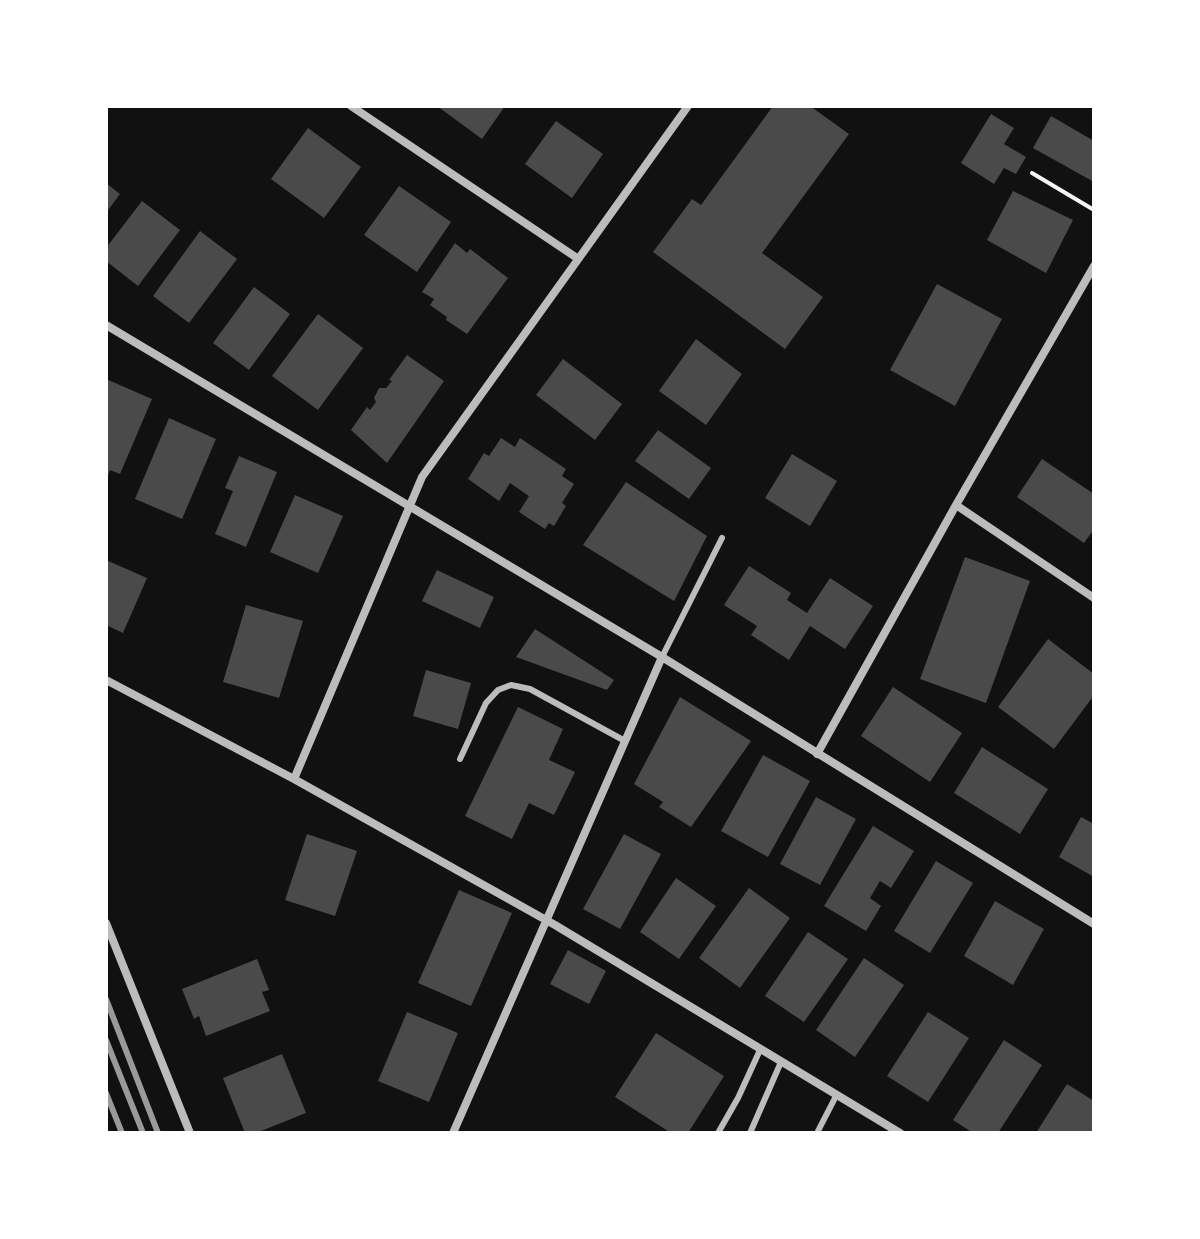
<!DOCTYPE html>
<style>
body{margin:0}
#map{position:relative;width:1200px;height:1239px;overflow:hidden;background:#111;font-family:"PT Sans",sans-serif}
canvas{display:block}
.frame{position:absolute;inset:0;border:108px solid #fff;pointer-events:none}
</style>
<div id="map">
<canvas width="1200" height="1239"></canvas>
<div class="frame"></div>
</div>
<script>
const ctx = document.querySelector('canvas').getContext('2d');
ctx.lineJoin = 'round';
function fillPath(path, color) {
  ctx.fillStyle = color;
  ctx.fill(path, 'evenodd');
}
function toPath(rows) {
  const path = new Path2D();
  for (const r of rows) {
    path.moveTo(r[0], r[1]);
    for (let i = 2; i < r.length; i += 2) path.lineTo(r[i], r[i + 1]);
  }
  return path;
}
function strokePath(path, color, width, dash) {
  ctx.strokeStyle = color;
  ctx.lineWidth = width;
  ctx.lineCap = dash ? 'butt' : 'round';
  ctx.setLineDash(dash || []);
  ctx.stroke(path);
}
fillPath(toPath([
 [437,106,505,106,482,139],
 [773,106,810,106,849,134,762,253,823,297,785,349,653,252,692,199,701,205],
 [991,114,1014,128,1004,144,1026,157,1016,174,1004,168,994,184,961,163],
 [1051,116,1094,141,1094,182,1033,148],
 [556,121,603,154,572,198,525,164],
 [308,128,361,167,324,218,271,179],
 [106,183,120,194,106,213],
 [399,186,451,222,417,272,364,235],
 [1013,191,1073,220,1046,273,987,240],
 [142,201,180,230,138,286,106,261,106,248],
 [200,231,237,259,189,323,153,296],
 [455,243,467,253,470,249,508,278,467,334,446,320,447,317,430,305,434,299,422,292],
 [937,284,1002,319,955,406,890,370],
 [254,287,290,314,249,370,213,343],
 [318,314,363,348,318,410,272,376],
 [696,339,742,374,706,425,659,391],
 [407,355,444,381,387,463,351,430,367,407,370,410,376,402,374,398,379,388,386,388,392,381,389,380],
 [563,359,622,404,595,440,536,395],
 [106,379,152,399,120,474,110,470,106,480],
 [169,418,216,439,182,519,135,499],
 [658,430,711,468,689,499,635,461],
 [501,438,515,447,520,438,566,469,562,476,574,484,562,503,566,506,554,526,549,523,545,529,519,512,529,496,510,483,499,501,468,479,484,453,489,456],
 [792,454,837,481,810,526,765,498],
 [239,456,277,472,246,547,215,534,233,491,225,488],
 [1042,459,1094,494,1094,529,1084,543,1017,497],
 [626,482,707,536,674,601,583,545],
 [295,495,343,516,318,573,270,552],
 [965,557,1030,581,986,703,920,679],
 [106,560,147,578,123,633,106,625],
 [749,566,791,593,787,600,807,613,830,578,873,606,845,649,810,626,789,660,751,635,757,626,724,605],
 [437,570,494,597,480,628,422,601],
 [246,605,303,621,279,698,223,682],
 [535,629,614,680,607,690,516,657],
 [1048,639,1094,674,1094,695,1054,749,998,707],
 [426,670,471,683,458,729,413,716],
 [893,687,962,733,930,782,861,736],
 [680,697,751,741,691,827,659,807,663,802,634,784],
 [518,707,563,729,549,760,575,772,554,815,529,803,512,839,465,816],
 [982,747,1048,789,1020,834,954,793],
 [763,755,810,781,768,857,721,831],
 [816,797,856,819,820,885,780,864],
 [1081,817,1094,824,1094,877,1059,857],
 [873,826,914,851,891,888,880,881,870,898,881,906,866,931,824,906],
 [307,834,357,851,335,916,285,900],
 [624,834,661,854,620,929,583,909],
 [936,861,973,883,930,953,894,931],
 [676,878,716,906,679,959,640,932],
 [749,888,790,918,740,988,699,958],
 [459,890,512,913,471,1006,418,983],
 [995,901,1044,929,1013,985,964,956],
 [808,932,848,959,804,1022,765,996],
 [568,950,606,971,589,1004,550,984],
 [864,958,904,985,855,1057,816,1030],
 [257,959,269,990,262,992,270,1011,206,1036,199,1016,194,1019,182,989],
 [407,1012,458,1033,429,1102,378,1081],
 [928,1012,969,1038,928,1102,887,1076],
 [656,1033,724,1076,688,1133,671,1133,615,1097],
 [1004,1040,1042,1065,998,1133,973,1133,953,1120],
 [282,1054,306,1113,256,1133,245,1133,223,1078],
 [1067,1084,1094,1101,1094,1133,1036,1133]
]), '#4a4a4a');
strokePath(toPath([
 [1032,173,1094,210]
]), '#f5f5f5', 4);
strokePath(toPath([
 [662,657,722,538],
 [460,759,486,703,498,690,511,685,530,689,625,741],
 [718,1133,738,1098,760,1050],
 [750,1133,781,1062],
 [817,1133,836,1096]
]), '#bcbcbc', 6);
strokePath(toPath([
 [351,106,577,258],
 [106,325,662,657,1094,924],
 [956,505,1094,598],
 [106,680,294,779,555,925,900,1133],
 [817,754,956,505,1094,266],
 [294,779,422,477,688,106],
 [106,923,190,1133],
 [453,1133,662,657]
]), '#bcbcbc', 8);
strokePath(toPath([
 [106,999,158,1133],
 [106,1040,143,1133],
 [106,1093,122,1133]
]), '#9a9a9a', 6);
</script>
